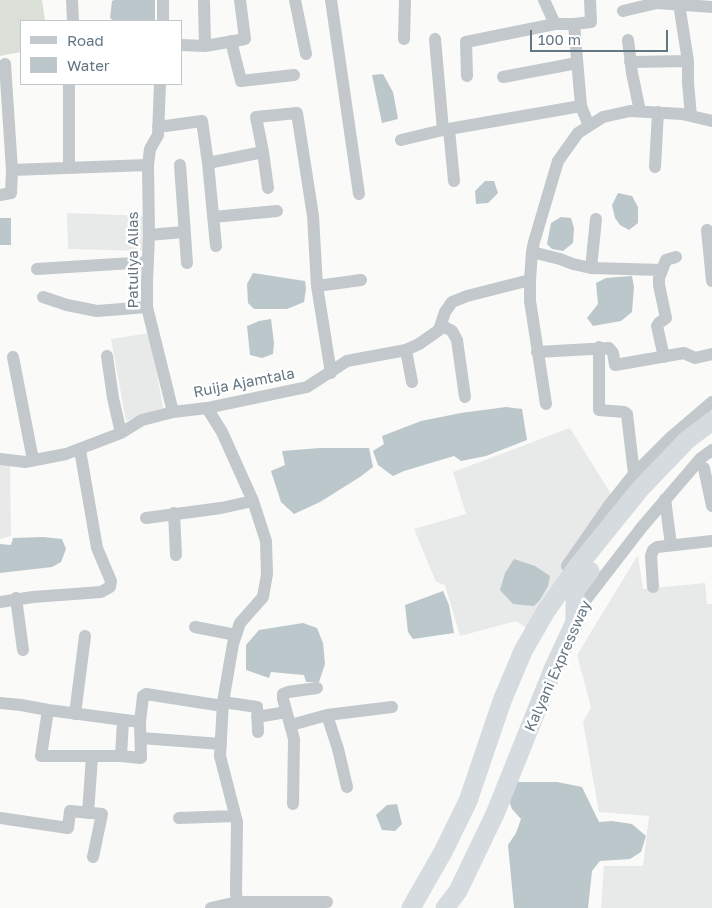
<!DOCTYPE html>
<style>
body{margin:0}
#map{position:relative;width:712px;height:908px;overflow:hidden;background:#fafaf8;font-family:"Golos Text",sans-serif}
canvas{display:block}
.legend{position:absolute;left:20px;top:20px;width:162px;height:65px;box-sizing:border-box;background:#fff;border:1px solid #c1c8cd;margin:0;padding:6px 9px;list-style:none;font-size:15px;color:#657683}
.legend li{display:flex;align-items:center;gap:10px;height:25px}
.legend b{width:25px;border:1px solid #c1c8cd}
.scale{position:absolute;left:530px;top:30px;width:138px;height:22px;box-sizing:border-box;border:2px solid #657683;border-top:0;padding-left:6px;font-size:15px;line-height:18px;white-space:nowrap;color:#657683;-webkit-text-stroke:4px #fff;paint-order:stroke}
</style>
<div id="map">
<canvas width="712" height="908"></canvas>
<ul class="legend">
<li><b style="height:6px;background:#c3c8cc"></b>Road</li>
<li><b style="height:14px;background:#bbc7cb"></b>Water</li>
</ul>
<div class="scale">100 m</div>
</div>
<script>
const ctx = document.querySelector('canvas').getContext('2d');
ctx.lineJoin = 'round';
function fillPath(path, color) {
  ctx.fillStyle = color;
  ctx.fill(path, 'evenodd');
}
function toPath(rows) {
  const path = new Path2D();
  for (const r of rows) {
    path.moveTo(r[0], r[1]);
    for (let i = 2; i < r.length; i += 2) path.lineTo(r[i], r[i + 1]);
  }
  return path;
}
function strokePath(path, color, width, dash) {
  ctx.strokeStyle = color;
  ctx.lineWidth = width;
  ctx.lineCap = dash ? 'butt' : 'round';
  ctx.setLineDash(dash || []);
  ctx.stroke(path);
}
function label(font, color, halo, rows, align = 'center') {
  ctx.font = font + ' "Golos Text",sans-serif';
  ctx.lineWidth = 5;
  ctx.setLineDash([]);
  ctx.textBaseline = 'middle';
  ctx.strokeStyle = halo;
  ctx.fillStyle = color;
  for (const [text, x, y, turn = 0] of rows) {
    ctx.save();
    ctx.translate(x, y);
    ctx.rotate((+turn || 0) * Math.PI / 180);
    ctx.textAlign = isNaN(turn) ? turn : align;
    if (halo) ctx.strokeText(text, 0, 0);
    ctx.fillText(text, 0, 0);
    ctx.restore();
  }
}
fillPath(toPath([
 [67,213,146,216,146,251,68,249],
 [150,333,163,408,126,421,111,339],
 [570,428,616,502,534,633,516,621,460,636,445,585,436,582,414,529,466,514,453,472],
 [0,461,10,463,11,536,0,539],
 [638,555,643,589,705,583,707,604,712,604,712,908,601,908,604,866,643,866,649,816,599,812,583,722,591,707,577,655]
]), '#e8e9e9');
fillPath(toPath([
 [0,0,42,0,45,21,21,21,21,52,0,56]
]), '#dadfd7');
fillPath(toPath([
 [114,0,155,0,155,21,114,21,110,18,112,1],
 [383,74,393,92,398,119,382,123,372,75],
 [485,181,494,181,498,193,488,203,476,204,475,191],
 [618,193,632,196,638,207,638,223,629,230,620,225,615,218,612,205],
 [561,217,571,218,574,228,573,243,563,251,552,249,547,244,551,223],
 [0,218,11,218,11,245,0,245],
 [253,273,305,281,306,289,304,302,287,309,254,309,248,303,247,284],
 [632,276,634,287,632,312,621,321,593,326,587,318,598,304,596,283,606,278],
 [271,319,274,343,273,354,262,358,250,355,247,326,259,321],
 [506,407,522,409,527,440,486,456,461,461,454,456,404,471,393,476,378,465,373,451,384,444,382,436,421,421,461,413],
 [320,448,369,448,373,467,360,477,320,502,294,514,281,502,271,471,285,465,282,451],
 [43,537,62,539,66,549,61,562,52,567,0,573,0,544,11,545,13,538],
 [514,559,535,566,550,576,548,586,540,600,534,606,513,604,500,590,505,573],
 [443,591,449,605,454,633,413,639,408,632,405,605],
 [303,623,317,628,323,643,325,664,319,682,306,682,304,675,271,672,269,678,246,670,246,645,259,630],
 [513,782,557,782,582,787,599,822,612,821,632,824,646,836,641,852,630,859,600,861,592,871,588,908,514,908,508,845,516,833,521,819,512,809,507,795],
 [397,804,402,824,395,831,382,830,376,815,387,805]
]), '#bbc7cb');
strokePath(toPath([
 [72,0,73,21],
 [295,0,306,54],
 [331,0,359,194],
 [544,0,555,24,574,24,581,106,589,126],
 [204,2,205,46],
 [679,4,688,61,688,83,691,116],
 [623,11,657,3,712,7],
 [163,21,163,0],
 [574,24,591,22,590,0],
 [404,39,405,0],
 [435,39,443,130],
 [628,40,632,73,640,111],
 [231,41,241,81,294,75],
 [181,45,205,46,245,39,240,0],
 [630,62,688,61],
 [5,64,12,170],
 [467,76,466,42,555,24],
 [503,77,577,63],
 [69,84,69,168],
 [160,84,158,135,150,149,148,165,149,235,147,281,147,307,173,412],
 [158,127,202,121,208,163,216,246],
 [449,129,454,181],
 [401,140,443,130,581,106],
 [263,152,268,188],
 [208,163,263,152,256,117,297,113,313,216,317,286,331,373],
 [180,165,187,263],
 [655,167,658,112],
 [0,195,11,193,12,170,148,165],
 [213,217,277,211],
 [707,230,712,281],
 [149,235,183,232],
 [532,252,560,259,573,264,591,268,662,270],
 [591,268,596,219],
 [37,269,148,262],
 [530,280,530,301,546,404],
 [317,286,361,280],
 [43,297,67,305,97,311,147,307],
 [441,325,452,331,457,340,465,397],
 [599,347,599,410,624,412,627,414,634,474],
 [406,350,412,382],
 [537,352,609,348,613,353,615,365,684,353,695,358,712,354],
 [107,356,113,398,121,433],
 [13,357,33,460],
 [664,357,657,326,659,323,666,318,659,285,659,278,666,260,676,257],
 [207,408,222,432,253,501,266,541,267,574,263,597,240,623,233,644,223,702,220,756,237,822,236,893,238,908],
 [0,459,25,462,66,454,121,433,142,420,173,412,207,408,307,387,347,361,406,350,419,344,439,330,445,312,452,302,467,296,530,280,532,252,534,242,558,161,578,133,603,117,630,111,682,114,712,121],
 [704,468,712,506],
 [665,499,671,545],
 [174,513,176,555],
 [146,518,221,508,253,501],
 [567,566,610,504,634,474,671,437,712,402],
 [653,587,651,556,653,550,657,547,712,541],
 [16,598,23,650],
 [0,602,33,597,101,592,110,587,111,581,97,548,80,450],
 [577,616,584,602,642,527,701,458,712,450],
 [195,627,236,635],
 [223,702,257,707,258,732],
 [0,703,21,705,48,710],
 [48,710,140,722,141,758,121,756,41,756,48,710],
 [75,714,85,636],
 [327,715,338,749,347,787],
 [257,717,286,712],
 [140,722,143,696,146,694,223,706],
 [291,725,327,715,392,707],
 [141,738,221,744],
 [121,756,123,721],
 [293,804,294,739,283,699,283,694,288,692,317,688],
 [88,813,92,757],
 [0,818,68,828,70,811,102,814,93,857],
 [179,818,235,816],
 [211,908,237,902,327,902]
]), '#c3c8cc', 12);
strokePath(toPath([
 [411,908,443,852,468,801,502,701,523,651,546,611,577,567,640,489,687,440,712,421],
 [445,908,458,891,495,814,554,667,575,622,575,590,590,571]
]), '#d6dbdf', 19);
label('15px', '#657683', '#fff', [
 ["Patuliya Alias",133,260,-90],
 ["Ruija Ajamtala",244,383,-11],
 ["Kalyani Expressway",558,666,-66]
]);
</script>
